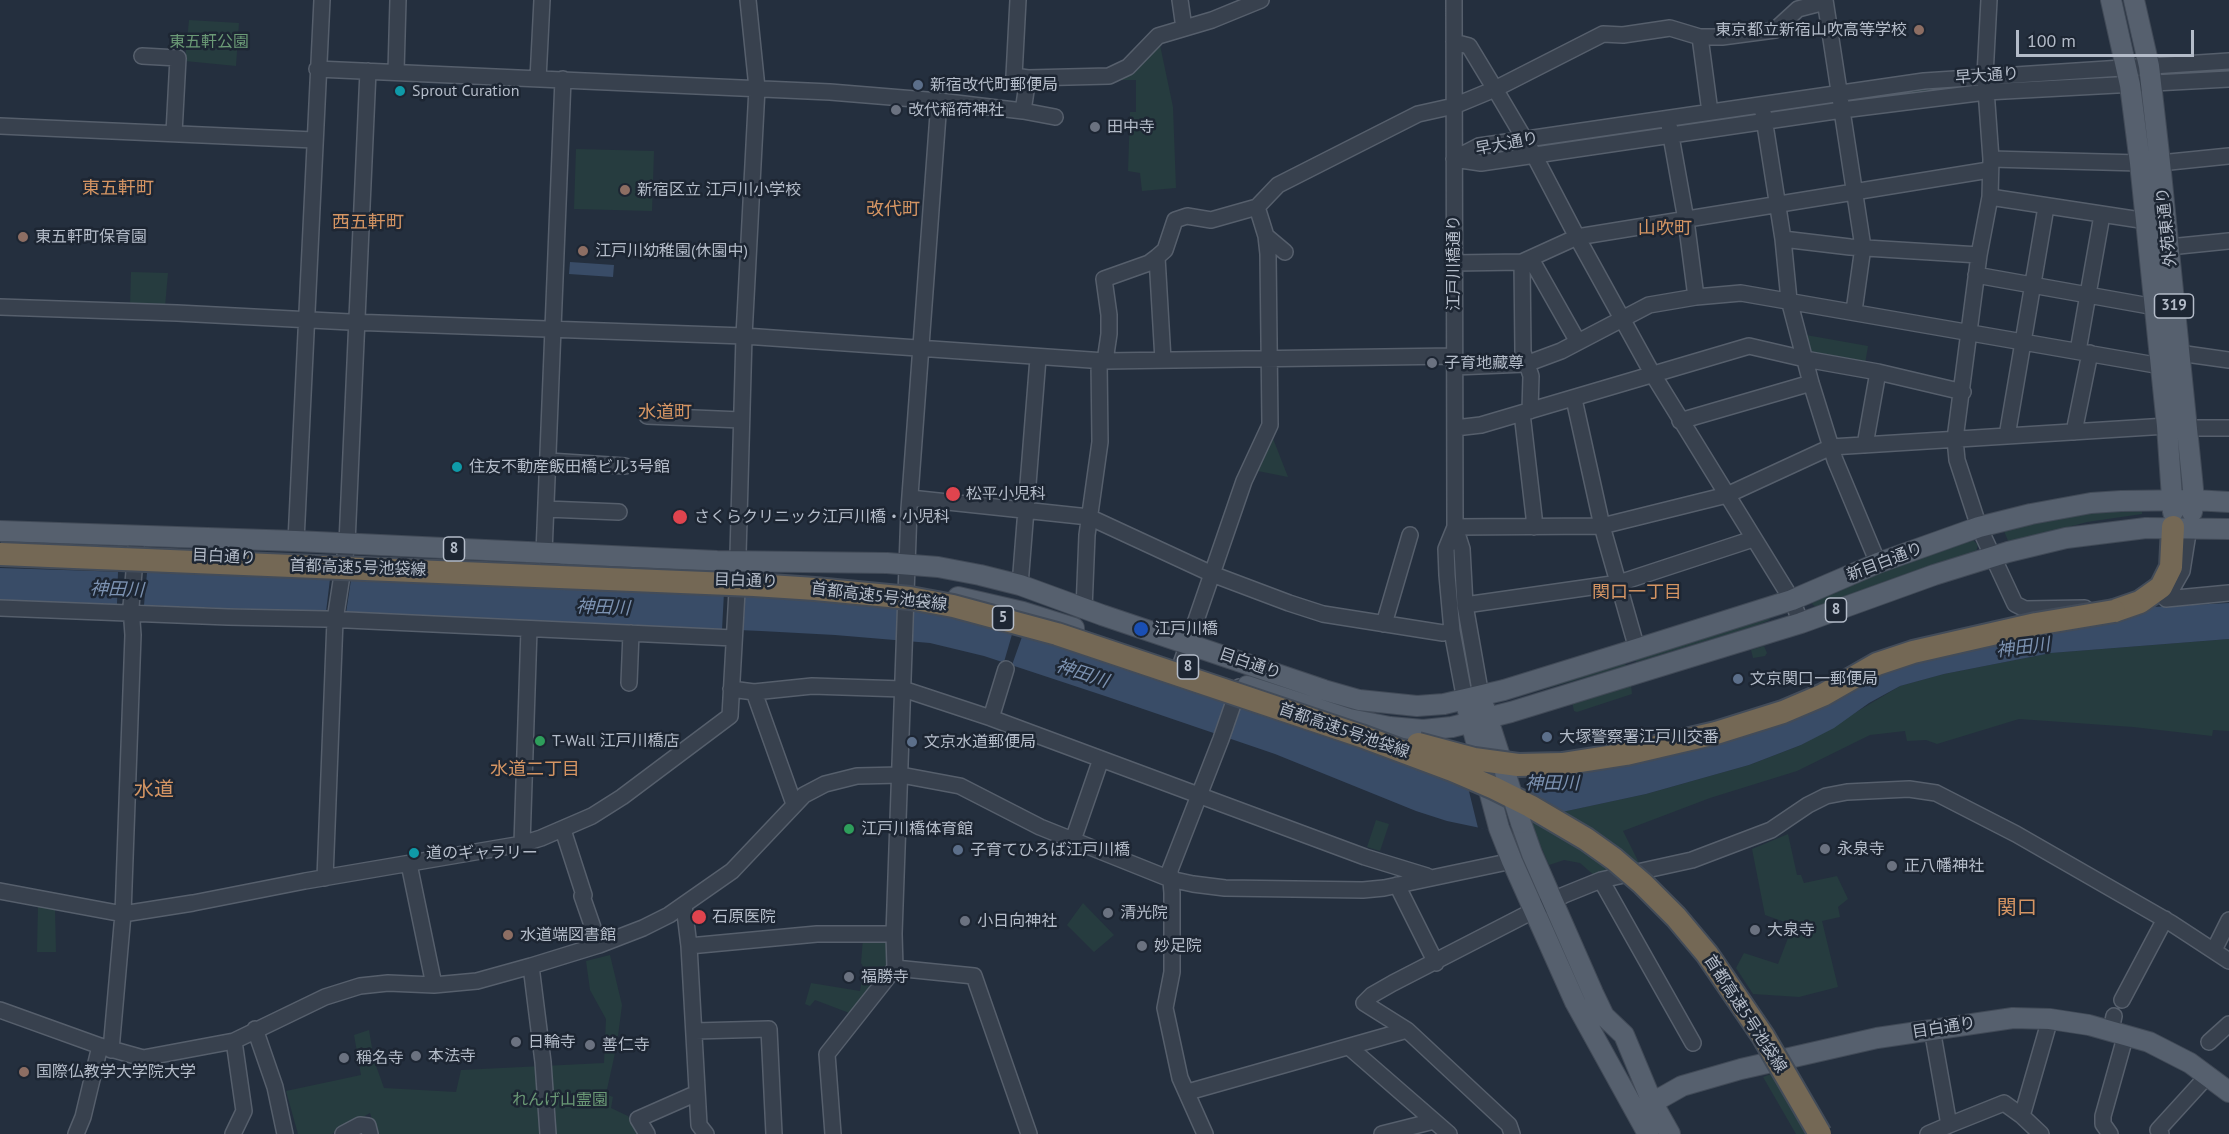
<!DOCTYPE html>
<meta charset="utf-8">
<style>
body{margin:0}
#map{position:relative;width:2229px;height:1134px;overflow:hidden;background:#242f3e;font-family:"PT Sans",sans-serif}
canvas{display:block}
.scale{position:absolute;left:2016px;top:30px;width:178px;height:27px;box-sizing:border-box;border:3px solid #b4bcc9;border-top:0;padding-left:8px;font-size:18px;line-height:21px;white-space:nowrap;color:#b4bcc9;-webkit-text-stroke:4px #1d2633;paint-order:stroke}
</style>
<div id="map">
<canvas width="2229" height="1134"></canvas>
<div class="scale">100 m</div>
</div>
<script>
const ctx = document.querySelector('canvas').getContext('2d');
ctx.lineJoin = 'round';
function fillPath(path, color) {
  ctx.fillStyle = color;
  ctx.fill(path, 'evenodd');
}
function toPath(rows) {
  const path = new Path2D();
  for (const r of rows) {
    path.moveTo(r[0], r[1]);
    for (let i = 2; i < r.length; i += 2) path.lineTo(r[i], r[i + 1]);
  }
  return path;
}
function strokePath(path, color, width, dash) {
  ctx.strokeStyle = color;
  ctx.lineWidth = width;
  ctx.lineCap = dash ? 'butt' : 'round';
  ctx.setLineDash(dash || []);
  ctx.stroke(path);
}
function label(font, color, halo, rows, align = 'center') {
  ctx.font = font + ' "PT Sans","Noto Sans JP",sans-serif';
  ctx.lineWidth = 5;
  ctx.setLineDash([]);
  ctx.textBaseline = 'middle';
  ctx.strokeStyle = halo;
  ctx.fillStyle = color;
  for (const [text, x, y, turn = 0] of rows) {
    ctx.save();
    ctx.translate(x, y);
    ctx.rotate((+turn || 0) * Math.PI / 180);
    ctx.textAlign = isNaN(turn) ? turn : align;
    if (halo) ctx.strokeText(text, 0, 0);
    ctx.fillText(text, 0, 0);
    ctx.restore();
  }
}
fillPath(toPath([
 [189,20,239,23,236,66,185,61],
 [1160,45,1173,107,1176,188,1142,191,1140,173,1128,171,1130,112,1136,112,1136,80,1121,80,1119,76,1150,49],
 [1978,83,1974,87,1906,94,1904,91,1906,89],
 [1754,112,1756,116,1677,128,1676,124],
 [1661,127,1661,129,1543,148,1541,146,1542,144],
 [576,149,654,151,652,211,574,209],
 [131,272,168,273,165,307,130,306],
 [1806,335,1868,346,1865,364,1815,355,1806,344],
 [1272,436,1288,477,1253,470],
 [2142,508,2142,514,2087,522,2009,543,2003,529,2098,511],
 [1972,539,1978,545,1976,552,1969,555,1832,604,1816,607,1812,604,1815,599,1918,557],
 [1768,616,1770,620,1755,626,1636,662,1635,658],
 [2229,639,2229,731,2213,730,2212,736,2133,727,2019,719,1937,744,1926,740,1907,741,1905,731,1870,735,1797,771,1710,798,1623,831,1640,865,1596,877,1580,863,1564,860,1549,865,1529,819,1646,794,1749,765,1801,745,1900,686,1944,674,2051,653],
 [1764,646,1767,653,1765,656,1753,658,1751,650],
 [1625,662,1626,666,1502,701,1502,699],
 [1631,685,1632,694,1577,712,1574,711,1572,702],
 [1376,820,1389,824,1380,851,1367,847],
 [1788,834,1797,875,1801,875,1804,883,1837,876,1848,899,1838,907,1840,917,1822,921,1838,987,1799,997,1753,994,1736,968,1744,953,1778,964,1793,925,1765,915,1752,849],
 [1083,903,1114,935,1094,952,1067,925],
 [38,904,55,908,56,952,37,952],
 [890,937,888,969,852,1014,815,1000,810,1006,805,1004,811,983,860,991,864,968,861,963,863,938],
 [610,955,622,1005,617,1044,606,1094,613,1097,611,1108,628,1116,638,1134,377,1134,370,1113,332,1134,298,1134,286,1091,361,1075,354,1035,369,1030,374,1060,384,1088,456,1092,461,1070,604,1063,606,1019,590,990,586,961],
 [1790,1067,1828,1134,1796,1134,1763,1077]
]), '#263c3f');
fillPath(toPath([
 [570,262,614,265,613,277,569,274],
 [0,568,604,587,891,603,969,618,1424,764,1564,754,1694,734,2034,619,2153,607,2229,603,2229,639,2051,653,1944,674,1900,686,1869,703,1834,728,1801,745,1749,765,1646,794,1511,823,1490,830,1447,821,1416,811,1275,754,1108,697,984,656,930,643,835,635,761,631,355,613,0,600]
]), '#394c67');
fillPath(toPath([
 [118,572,147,573,144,605,117,604],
 [330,579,351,580,346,613,326,612],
 [724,592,745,593,742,631,722,630],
 [1013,631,1023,634,1012,665,1004,662],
 [1525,767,1537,818,1511,823,1490,830,1478,828,1464,771]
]), '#242f3e');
const minor = toPath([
 [1018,0,1014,76,1028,78],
 [1180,0,1184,28],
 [1454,0,1455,527,1462,549,1465,605,1481,696],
 [1825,0,1863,247,1854,311],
 [1989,0,1985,76,1991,159,1990,197,1979,255,1955,439,1957,460,1979,527,2015,604,2025,609,2085,608],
 [1700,37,1710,112],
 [1454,42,1469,46,1495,89,1603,34,1623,35,1670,28,1700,37,1722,37,1775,30,1798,9,1825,2],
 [142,56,178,58,174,133],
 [317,69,830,92,939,101,1023,111,1028,78,1109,76,1128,67,1158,36,1212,20,1261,0],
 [396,72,398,0],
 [538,79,542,0],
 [1023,111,1055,117],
 [1763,112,1783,239,1789,300,1811,383,1835,460,1878,563],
 [1669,125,1686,220,1696,297],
 [0,126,314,140],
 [1454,159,1479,146,1924,81,2229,61],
 [1454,159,1481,163,1842,110,1986,92,2229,79],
 [1991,159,2140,163],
 [2160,163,2229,156],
 [1990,197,2147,221],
 [1266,236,1285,252],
 [1783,239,1850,247,1979,255],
 [2169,247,2229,241],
 [1157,257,1163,360],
 [1531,259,1578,342],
 [1522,262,1523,352,1531,376,1530,411],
 [1454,263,1522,262,1577,237,1989,170],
 [1976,275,2155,307],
 [0,307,177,313,350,322,744,336,1105,361,1454,356],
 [2078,351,2102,215],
 [2179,353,2229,360],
 [1105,361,1109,334,1109,315,1104,279,1149,263,1157,257,1165,250,1175,220,1187,216,1211,220,1257,207,1278,185,1418,114,1454,106,1495,89,1534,155,1577,237,1652,373,1792,600,1801,623],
 [1455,367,1526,364,1561,351,1649,305,1696,297,1741,293,2161,366],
 [1574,399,1602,526,1637,649],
 [1522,413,1534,517,1534,527],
 [647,416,741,420],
 [1680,421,1811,383],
 [1455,428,1481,425,1749,346,1805,359,1878,372,1963,392],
 [2188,428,2229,428],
 [2074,432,2090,353],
 [2007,436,2046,207],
 [1865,445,1878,372],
 [549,461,625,466],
 [910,498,1089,517,1212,574,1289,603,1323,614,1443,633,1452,631],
 [547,509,619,512],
 [1455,527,1602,526,1727,495,1831,447,2167,426],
 [1455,527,1446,549,1447,575,1452,631,1465,700],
 [2189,527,2182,571,2166,599,2229,593],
 [296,541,322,0],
 [561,573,549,564,544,553,563,79],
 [1020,585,1038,358],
 [1465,605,1619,583,1753,539],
 [0,608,228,617,326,619,734,638],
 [1084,609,1087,535,1100,442,1099,361],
 [1384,624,1410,535],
 [1181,664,1244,481,1270,425,1268,254,1266,236,1257,207],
 [629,683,631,633],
 [731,689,754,692,812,686,903,689,991,718,1365,857,1427,876],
 [754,692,794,804],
 [991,718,1006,669],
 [563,830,584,895,582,896,599,945],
 [1073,840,1101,759],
 [522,844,529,629],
 [409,864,434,985],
 [325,878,335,620,347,543,368,71],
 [1601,880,1693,1043],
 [1397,885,1436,963],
 [0,891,123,914,193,903,305,881,522,844,541,838,592,816,622,797,730,716,737,591,744,336,757,88,748,0],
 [684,905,689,946,699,1125,706,1134],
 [689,946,817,934,894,934],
 [2214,950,2229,920],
 [531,966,543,1062,548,1134],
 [895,968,974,976,1029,1134],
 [2122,1000,2165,919],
 [0,1010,100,1046,143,1058,234,1041,325,997,360,986,388,983,434,985,477,981,531,966,599,945,643,928,669,915,732,871,804,795,825,784,857,776,901,775,960,786,1040,827,1170,879,1193,884,1225,888,1363,890,1384,888,1512,861],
 [255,1029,275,1087,285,1134],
 [1932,1029,1949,1125,2004,1103,2022,1116],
 [1407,1030,1364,1003,1372,995,1393,983,1564,895,1601,880,1692,860,1771,830,1808,805,1826,796,1847,792,1909,789,1936,793,2016,834,2171,923,2229,961],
 [2111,1030,2114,1016],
 [695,1031,769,1029,774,1134],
 [2209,1042,2229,1024],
 [1349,1047,1449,1134],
 [111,1050,123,914,133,635,131,607,137,536],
 [1188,1092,1407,1030,1509,1125,1512,1134],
 [76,1134,83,1117,100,1046],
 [233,1134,244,1111,234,1041],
 [343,1134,360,1125,368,1126,370,1134],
 [647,1134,638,1119,697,1093],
 [833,1134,827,1054,895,968,894,934,909,509,939,101],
 [1205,1134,1180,1078,1165,1008,1172,972,1172,893,1170,870,1221,739,1239,687],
 [1382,1134,1434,1121],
 [1928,1134,1949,1125],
 [2041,1134,2022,1116,2050,1019],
 [2110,1134,2103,1124,2103,1116,2126,1034],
 [2161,1134,2158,1130,2200,1084,2206,1073]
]);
const major = toPath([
 [2111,0,2130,85,2140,163,2167,426,2173,512],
 [2134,0,2149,66,2160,163,2192,478,2194,500,2192,512],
 [0,531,296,541,717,561,887,563,938,567,980,575,1020,585,1102,615,1324,690,1359,700,1417,706,1444,704,1504,690,1627,652,1792,600,1878,563,1979,527,2031,514,2091,503,2121,501,2194,500,2229,502],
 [958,597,1023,612,1074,628],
 [1247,686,1349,719,1390,727,1423,730,1452,727,1511,712,1801,623,1934,575,2008,552,2066,538,2146,528,2229,529],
 [1484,707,1505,772],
 [1468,711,1499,828,1512,861,1575,1002,1648,1134],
 [1521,823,1532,854,1593,993,1604,1016,1624,1035,1652,1102,1670,1134],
 [1636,1112,1682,1086,1741,1069,1877,1038,2013,1018,2050,1019,2089,1025,2149,1042,2190,1063,2229,1092]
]);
const highway = toPath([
 [2114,611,2140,602,2161,587,2171,567,2173,527]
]);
strokePath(minor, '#565f6c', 18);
strokePath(major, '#414a57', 22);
strokePath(highway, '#434c59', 26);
strokePath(minor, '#38414e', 15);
strokePath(major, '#56606e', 20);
strokePath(highway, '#746855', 22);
const majorBridge = toPath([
 [1505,772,1521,823]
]);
const highwayBridge = toPath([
 [0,554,754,585,815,589,910,598,953,606,1057,634,1361,736,1452,770,1494,788,1530,806,1586,839,1614,859,1643,884,1676,917,1707,954,1763,1036,1820,1134],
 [1418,744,1474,759,1518,765,1562,764,1626,754,1716,733,1783,712,1823,695,1877,664,1913,652,2036,624,2114,611]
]);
strokePath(majorBridge, '#414a57', 22, []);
strokePath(highwayBridge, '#434c59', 26, []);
strokePath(majorBridge, '#56606e', 20);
strokePath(highwayBridge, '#746855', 22);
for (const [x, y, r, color] of [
 [1919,30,6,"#8d6e63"],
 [918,85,6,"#5c6f8a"],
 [400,91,6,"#0f9aa8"],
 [896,110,6,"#6b7280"],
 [1095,127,6,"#6b7280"],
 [625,190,6,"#8d6e63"],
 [23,237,6,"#8d6e63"],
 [583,251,6,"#8d6e63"],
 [1432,363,6,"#6b7280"],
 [457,467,6,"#0f9aa8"],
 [953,494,8,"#e0444e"],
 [680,517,8,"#e0444e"],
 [1141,629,8,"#1a4fb4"],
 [1738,679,6,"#5c6f8a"],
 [1547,737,6,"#5c6f8a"],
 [540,741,6,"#2e9e5b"],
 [912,742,6,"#5c6f8a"],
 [849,829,6,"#2e9e5b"],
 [1825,849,6,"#6b7280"],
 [958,850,6,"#5c6f8a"],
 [414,853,6,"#0f9aa8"],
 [1892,866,6,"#6b7280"],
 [1108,913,6,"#6b7280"],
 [699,917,8,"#e0444e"],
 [965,921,6,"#6b7280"],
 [1755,930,6,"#6b7280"],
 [508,935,6,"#8d6e63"],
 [1142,946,6,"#6b7280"],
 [849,977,6,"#6b7280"],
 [516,1042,6,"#6b7280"],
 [590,1045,6,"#6b7280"],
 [416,1056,6,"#6b7280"],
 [344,1058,6,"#6b7280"],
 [24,1072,6,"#8d6e63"]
]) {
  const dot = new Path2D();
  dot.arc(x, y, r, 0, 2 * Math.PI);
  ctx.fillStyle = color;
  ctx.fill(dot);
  strokePath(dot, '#1d2633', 2);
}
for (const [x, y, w] of [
 [2174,306,39],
 [454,549,21],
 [1836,610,21],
 [1003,618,21],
 [1188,667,21]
]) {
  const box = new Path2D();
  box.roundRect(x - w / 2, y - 12, w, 24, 4.5);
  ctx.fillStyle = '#1d2633';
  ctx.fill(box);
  strokePath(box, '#b4bcc9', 1.5);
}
label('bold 15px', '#b4bcc9', null, [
 ["319",2174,306],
 ["8",454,549],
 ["8",1836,610],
 ["5",1003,618],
 ["8",1188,667]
]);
label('16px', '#b4bcc9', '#1d2633', [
 ["東京都立新宿山吹高等学校",1907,30,"right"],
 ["新宿改代町郵便局",930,85],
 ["Sprout Curation",412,91],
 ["改代稲荷神社",908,110],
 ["田中寺",1107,127],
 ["新宿区立 江戸川小学校",637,190],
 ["東五軒町保育園",35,237],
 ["江戸川幼稚園(休園中)",595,251],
 ["子育地藏尊",1444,363],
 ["住友不動産飯田橋ビル3号館",469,467],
 ["松平小児科",966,494],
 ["さくらクリニック江戸川橋・小児科",694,517],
 ["江戸川橋",1154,629],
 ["文京関口一郵便局",1750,679],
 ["大塚警察署江戸川交番",1559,737],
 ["T-Wall 江戸川橋店",552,741],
 ["文京水道郵便局",924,742],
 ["江戸川橋体育館",861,829],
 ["永泉寺",1837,849],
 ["子育てひろば江戸川橋",970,850],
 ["道のギャラリー",426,853],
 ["正八幡神社",1904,866],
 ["清光院",1120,913],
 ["石原医院",712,917],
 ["小日向神社",977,921],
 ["大泉寺",1767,930],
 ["水道端図書館",520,935],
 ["妙足院",1154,946],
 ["福勝寺",861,977],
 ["日輪寺",528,1042],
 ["善仁寺",602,1045],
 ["本法寺",428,1056],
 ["稱名寺",356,1058],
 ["国際仏教学大学院大学",36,1072]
], 'left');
label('16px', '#6b9a76', '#1d2633', [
 ["東五軒公園",209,42],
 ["れんげ山霊園",560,1100]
]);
label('16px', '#b4bcc9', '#1d2633', [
 ["早大通り",1987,76,-4],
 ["早大通り",1507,144,-11],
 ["外苑東通り",2167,227,-96],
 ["江戸川橋通り",1454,263,-90],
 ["目白通り",224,557,3],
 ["新目白通り",1885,562,-21],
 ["首都高速5号池袋線",358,568,2],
 ["目白通り",746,581,2],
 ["首都高速5号池袋線",879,597,7],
 ["目白通り",1250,664,19],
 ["首都高速5号池袋線",1344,731,19],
 ["首都高速5号池袋線",1745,1014,57],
 ["目白通り",1944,1028,-9]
]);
label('18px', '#d59563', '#1d2633', [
 ["東五軒町",118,189],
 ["改代町",893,210],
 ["西五軒町",368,223],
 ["山吹町",1665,229],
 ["水道町",665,413],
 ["関口一丁目",1637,593],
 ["水道二丁目",535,770]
]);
label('italic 18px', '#7c92b1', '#1d2633', [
 ["神田川",117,590,2],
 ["神田川",603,608,2],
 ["神田川",2023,648,-7],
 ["神田川",1082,674,18],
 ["神田川",1552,784]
]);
label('20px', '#d59563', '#1d2633', [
 ["水道",154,790],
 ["関口",2017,908]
]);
</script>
